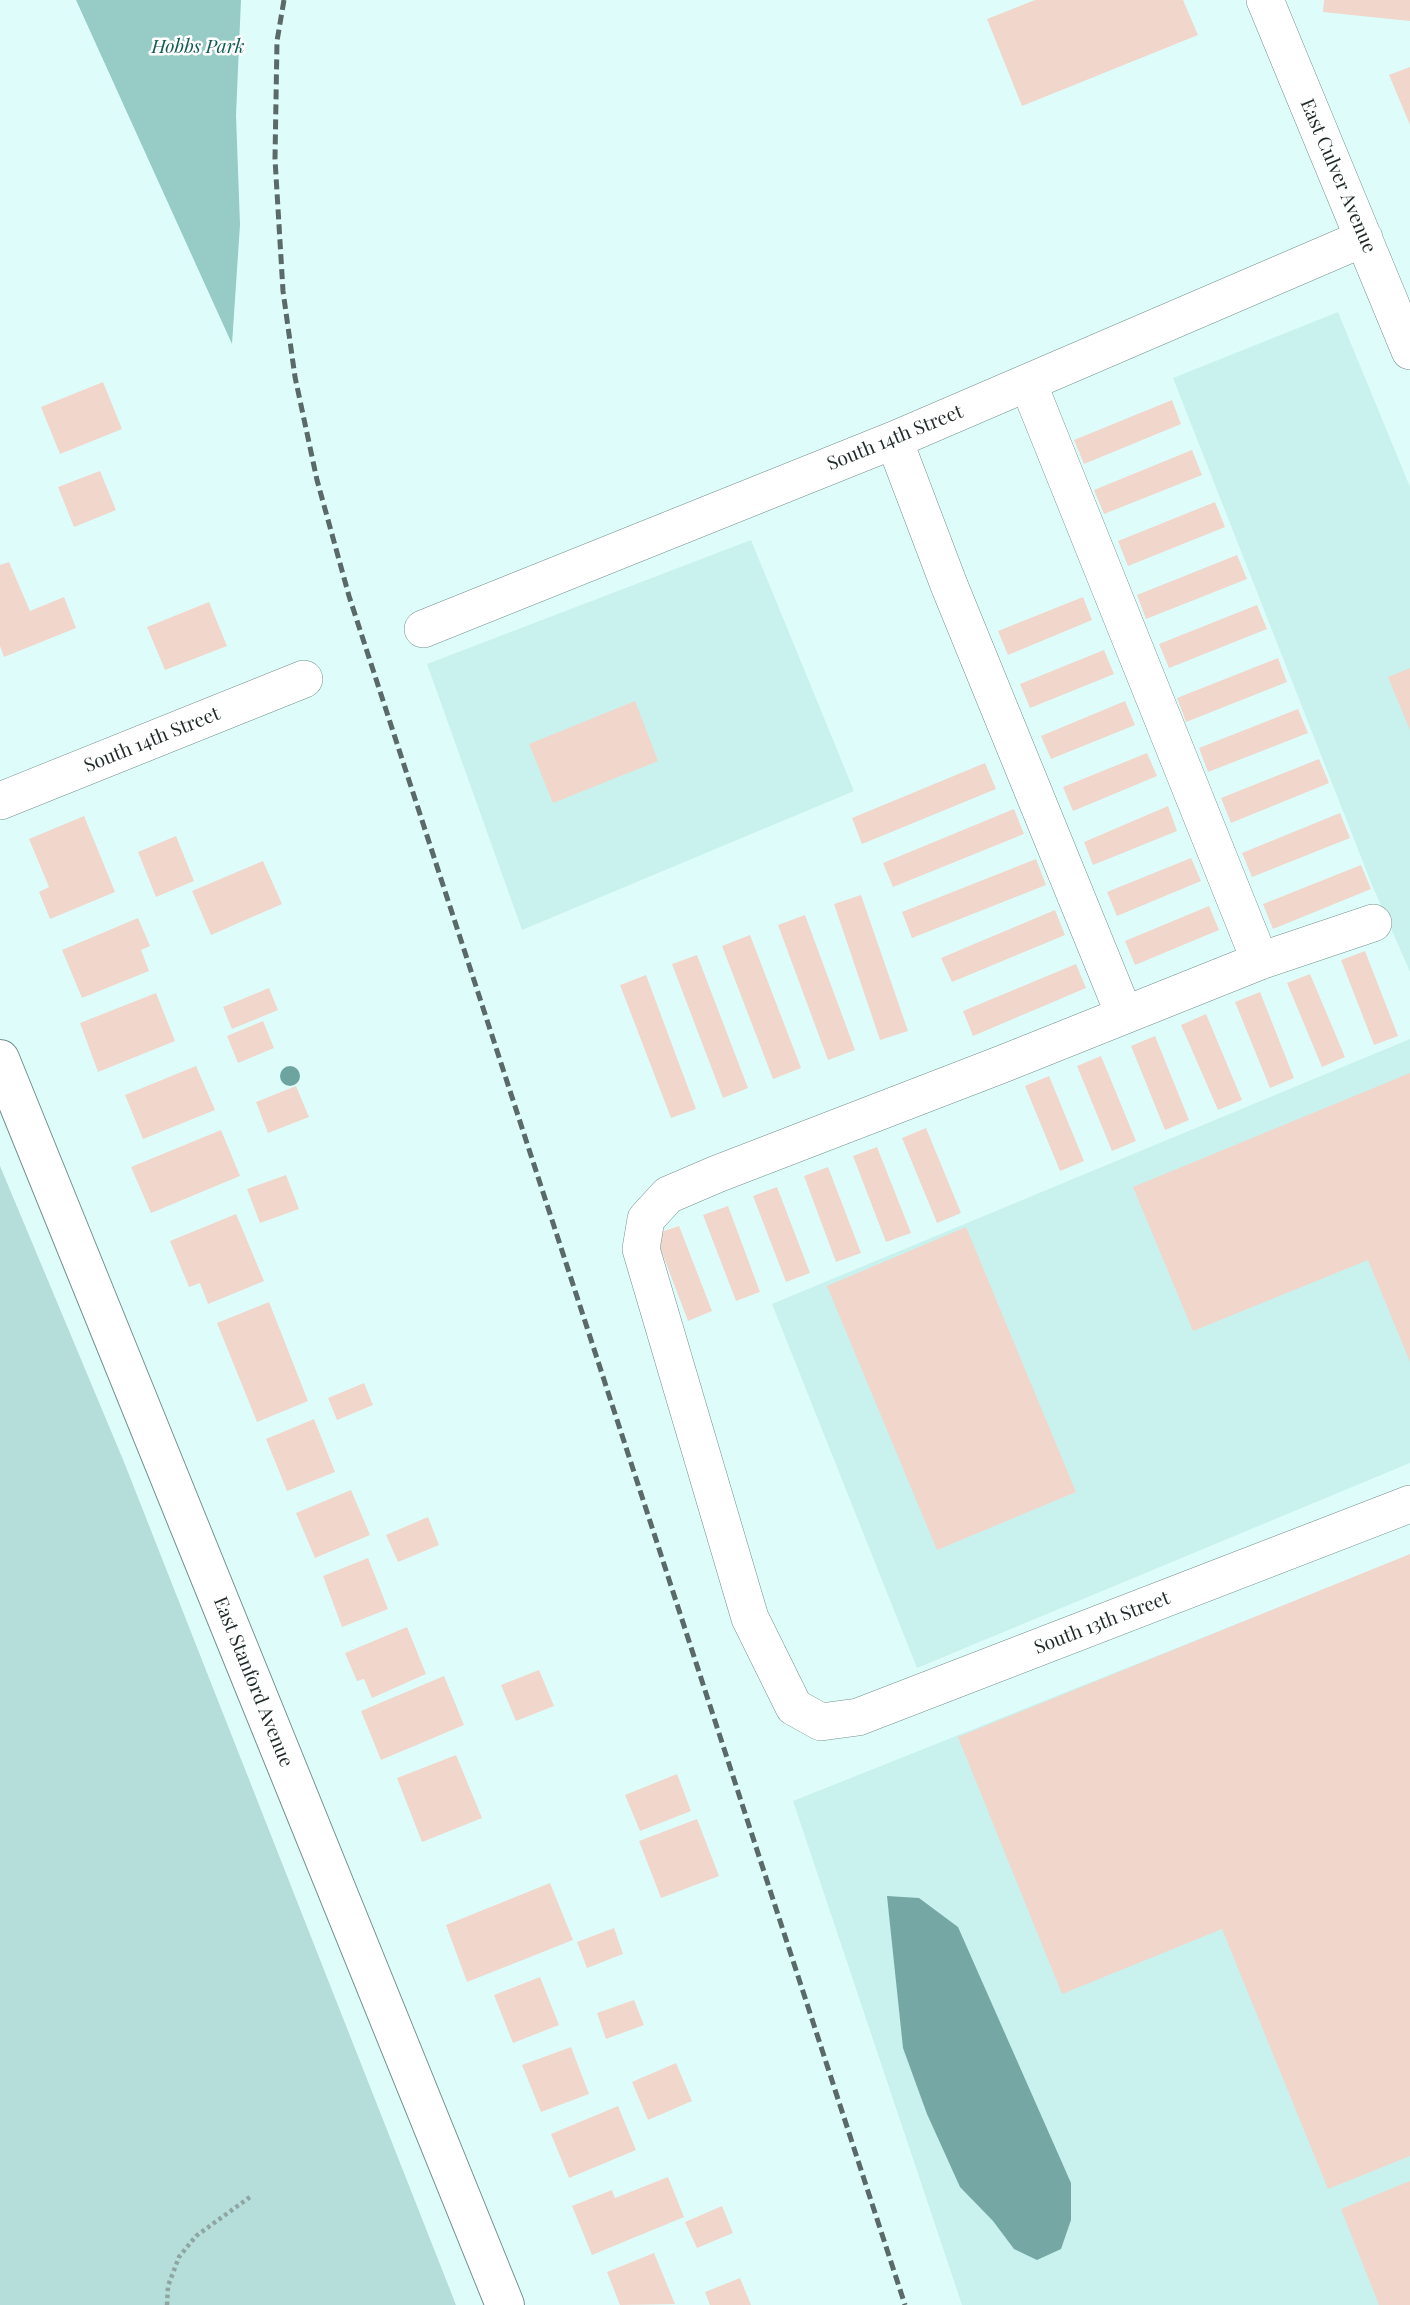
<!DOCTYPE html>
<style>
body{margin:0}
canvas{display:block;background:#defdfa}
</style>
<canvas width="1410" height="2305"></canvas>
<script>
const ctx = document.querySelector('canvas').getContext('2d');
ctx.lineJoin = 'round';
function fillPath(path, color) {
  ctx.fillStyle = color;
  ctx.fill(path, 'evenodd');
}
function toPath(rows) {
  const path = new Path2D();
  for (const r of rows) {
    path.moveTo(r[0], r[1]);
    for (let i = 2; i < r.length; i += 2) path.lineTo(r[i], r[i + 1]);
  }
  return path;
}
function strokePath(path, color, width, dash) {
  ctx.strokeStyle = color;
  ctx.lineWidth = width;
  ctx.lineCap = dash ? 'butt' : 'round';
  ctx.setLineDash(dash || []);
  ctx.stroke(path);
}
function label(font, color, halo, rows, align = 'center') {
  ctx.font = font + ' "Playfair Display",serif';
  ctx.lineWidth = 5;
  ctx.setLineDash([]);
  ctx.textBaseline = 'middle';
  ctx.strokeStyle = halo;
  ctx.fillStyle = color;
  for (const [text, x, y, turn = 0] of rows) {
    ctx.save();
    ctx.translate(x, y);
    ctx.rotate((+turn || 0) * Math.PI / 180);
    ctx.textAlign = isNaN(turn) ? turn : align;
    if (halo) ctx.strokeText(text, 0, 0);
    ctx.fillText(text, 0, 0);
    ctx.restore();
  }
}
fillPath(toPath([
 [1338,312,1410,487,1410,972,1372,885,1173,378],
 [751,540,854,791,522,930,427,664],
 [1410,1039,1410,1463,917,1668,772,1304],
 [1410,1555,1410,2305,962,2305,793,1801]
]), '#c9f2ee');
fillPath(toPath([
 [0,1166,124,1462,456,2305,0,2305]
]), '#b5ddd9');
fillPath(toPath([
 [76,0,241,0,236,115,240,225,232,344]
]), '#97cbc6');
fillPath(toPath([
 [887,1896,919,1898,958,1927,1071,2183,1071,2220,1061,2249,1037,2260,1014,2249,993,2221,960,2187,927,2114,903,2048]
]), '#75a8a4');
fillPath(toPath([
 [1035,0,1183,0,1198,35,1022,106,987,19],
 [1324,0,1410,0,1410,21,1323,12],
 [1410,67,1410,125,1389,75],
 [103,382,122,429,60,454,41,407],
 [1172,400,1181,424,1084,464,1074,440],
 [1192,450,1202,475,1104,514,1094,490],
 [100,471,116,510,74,527,58,487],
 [1215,502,1225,527,1128,566,1118,541],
 [1237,555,1247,579,1146,619,1137,595],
 [9,562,30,611,64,597,76,628,4,657,0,646,0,565],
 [1083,597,1092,620,1008,655,998,631],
 [209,602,227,646,165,670,147,627],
 [1257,605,1267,629,1169,668,1159,644],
 [1104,650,1114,674,1030,708,1020,684],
 [1278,658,1287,682,1186,722,1177,698],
 [1410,668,1410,730,1388,677],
 [635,701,658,761,553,803,529,744],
 [1125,701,1135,725,1051,759,1041,736],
 [1298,709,1308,733,1208,772,1199,748],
 [1147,753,1157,776,1073,811,1063,787],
 [1319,759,1329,783,1231,823,1221,798],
 [985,763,996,789,862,844,852,818],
 [1168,806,1177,831,1093,865,1084,842],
 [1014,809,1024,834,893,887,883,863],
 [1340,813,1350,838,1252,877,1242,853],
 [84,816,115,892,50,919,39,892,49,887,29,839],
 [176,836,194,881,156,897,138,852],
 [1191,858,1201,881,1117,916,1107,892],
 [1036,859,1046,885,912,938,902,912],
 [263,861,282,904,211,935,192,891],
 [1361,865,1371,889,1273,929,1263,904],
 [861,895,908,1031,880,1040,834,904],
 [1209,906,1219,930,1135,965,1125,941],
 [1055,910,1065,935,952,982,941,958],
 [805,915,855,1050,828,1060,778,925],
 [138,918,150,946,141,950,149,971,82,998,62,950],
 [750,935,801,1068,773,1079,722,946],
 [1365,951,1398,1036,1374,1045,1341,960],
 [697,955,748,1088,723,1098,672,964],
 [1076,964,1086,988,973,1036,963,1011],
 [1310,974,1345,1057,1322,1067,1287,983],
 [646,975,696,1109,671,1118,620,985],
 [269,988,278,1010,232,1029,223,1007],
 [1260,992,1294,1078,1270,1088,1235,1002],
 [156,993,175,1041,98,1072,80,1023],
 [1206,1014,1242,1100,1218,1110,1181,1025],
 [263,1021,274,1048,238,1063,227,1036],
 [1155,1036,1189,1120,1165,1130,1131,1046],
 [1101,1056,1136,1141,1112,1151,1077,1066],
 [196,1066,215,1110,143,1139,125,1095],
 [1410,1073,1410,1362,1368,1260,1193,1331,1133,1187],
 [1049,1076,1084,1161,1060,1171,1025,1086],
 [296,1086,309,1117,268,1133,256,1102],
 [926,1128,961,1213,937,1223,902,1138],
 [221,1130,240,1176,151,1213,131,1167],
 [877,1147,911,1233,886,1242,853,1156],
 [828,1167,861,1253,836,1262,804,1176],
 [286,1175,299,1209,260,1223,247,1189],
 [777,1187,810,1273,786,1282,753,1196],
 [728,1206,760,1292,736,1301,703,1215],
 [236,1214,264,1281,208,1304,200,1283,189,1287,170,1241],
 [679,1226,712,1311,688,1321,655,1234],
 [966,1227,1076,1492,937,1550,827,1286],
 [269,1302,308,1401,257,1422,217,1323],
 [364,1383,373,1405,337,1420,328,1398],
 [314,1419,335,1472,287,1491,266,1439],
 [351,1490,370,1535,315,1558,296,1513],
 [428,1517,439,1545,398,1562,386,1535],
 [1410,1554,1410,2156,1328,2189,1222,1929,1062,1994,958,1737],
 [368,1558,388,1609,342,1627,323,1576],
 [407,1627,426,1674,372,1698,364,1679,357,1681,345,1653],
 [539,1670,554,1706,516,1721,501,1685],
 [444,1676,464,1725,381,1760,361,1711],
 [456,1755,482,1818,422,1842,397,1778],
 [677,1774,691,1811,640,1831,625,1795],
 [697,1819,719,1876,661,1898,639,1841],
 [550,1883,573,1940,467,1982,446,1925],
 [614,1928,623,1954,587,1968,577,1942],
 [540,1977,559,2025,513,2043,494,1995],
 [634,2000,644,2025,606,2039,597,2013],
 [571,2047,589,2094,541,2112,522,2065],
 [676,2063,692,2101,648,2120,632,2082],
 [618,2106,636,2150,569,2178,551,2134],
 [668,2177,684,2217,592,2255,572,2206,612,2190,615,2198],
 [1410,2181,1410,2305,1379,2305,1341,2209],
 [722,2206,733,2233,697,2248,685,2222],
 [654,2253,675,2304,620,2305,607,2272],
 [740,2278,751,2305,710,2305,705,2292]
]), '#f1d6cc');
const minor = toPath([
 [1265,0,1410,351],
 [1028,383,1260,961],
 [894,440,949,585,1124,1014],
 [423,629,894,440,1364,238],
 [0,801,304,679],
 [1373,923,1260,961,1005,1063,717,1174,668,1195,646,1219,641,1249,750,1618,794,1707,821,1722,858,1717,1410,1504]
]);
const secondary = toPath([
 [0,1059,505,2305]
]);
strokePath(minor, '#74918e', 38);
strokePath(secondary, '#74918e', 40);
strokePath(toPath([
 [167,2305,168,2286,179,2257,196,2236,250,2197]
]), '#8ea5a2', 4.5, [3.5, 3.5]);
strokePath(minor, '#fff', 37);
strokePath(secondary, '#fff', 38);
strokePath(toPath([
 [284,0,277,41,275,159,283,291,295,377,317,480,349,596,905,2305]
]), '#596a68', 5, [10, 5]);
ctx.fillStyle = '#6ea4a0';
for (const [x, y] of [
 [290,1076]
]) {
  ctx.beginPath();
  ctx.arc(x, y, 10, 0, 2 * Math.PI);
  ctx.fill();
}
label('italic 19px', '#125b57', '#fff', [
 ["Hobbs Park",198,47]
]);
label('19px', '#1f2a29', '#fff', [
 ["East Culver Avenue",1338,176,67],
 ["South 14th Street",895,438,-22],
 ["South 14th Street",152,740,-22],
 ["South 13th Street",1102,1623,-21],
 ["East Stanford Avenue",253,1682,68]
]);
</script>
